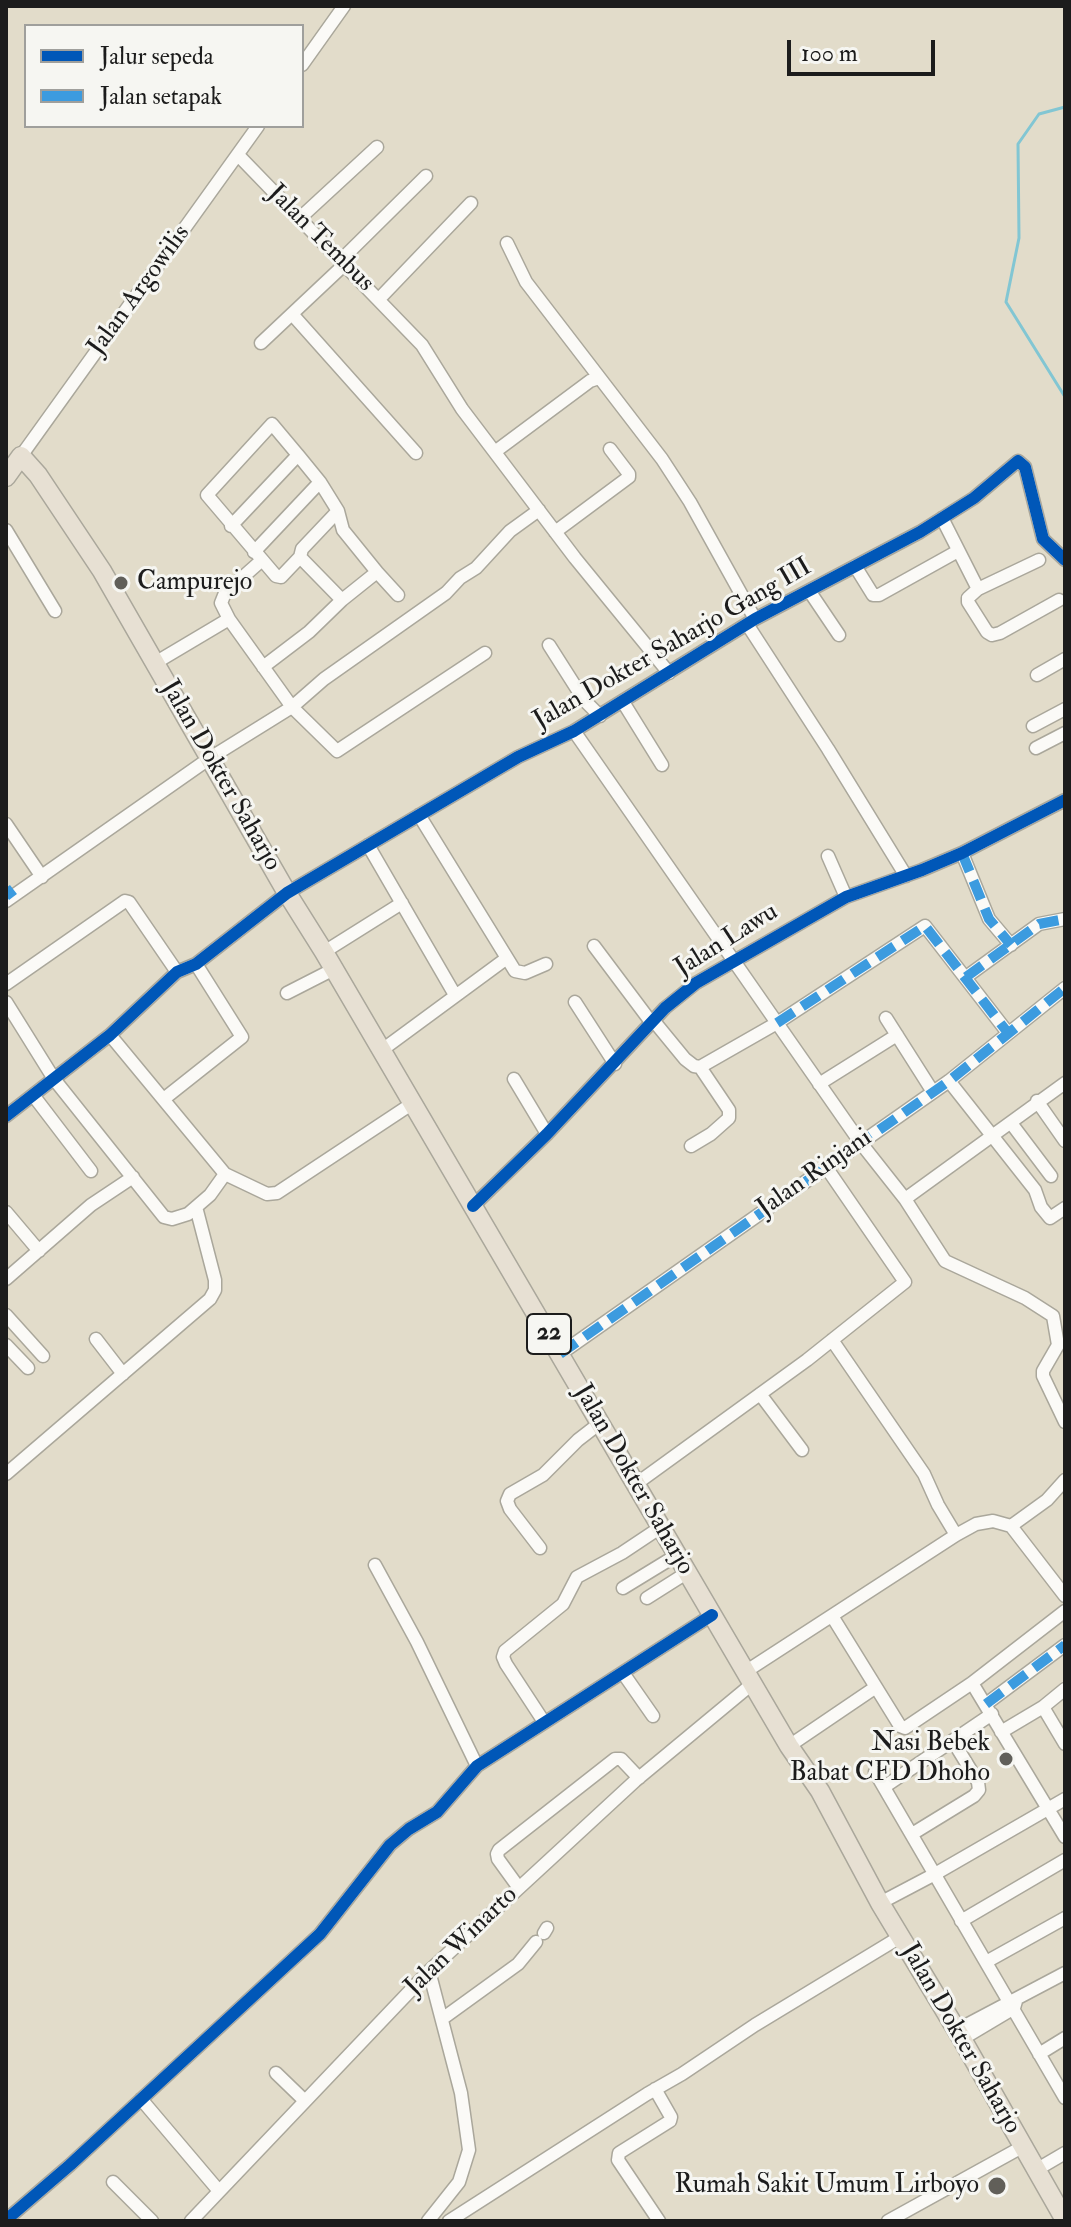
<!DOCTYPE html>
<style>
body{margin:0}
#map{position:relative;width:1071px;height:2227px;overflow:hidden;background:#e2dcca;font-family:"IM FELL Double Pica",serif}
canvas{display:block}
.frame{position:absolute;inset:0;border:8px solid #1c1c1c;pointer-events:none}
.legend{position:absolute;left:24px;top:24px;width:280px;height:104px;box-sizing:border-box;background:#f6f6f2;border:2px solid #9f9f9c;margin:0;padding:10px 14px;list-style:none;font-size:24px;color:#1c1c1c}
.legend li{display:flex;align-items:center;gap:16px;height:40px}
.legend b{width:40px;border:2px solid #9f9f9c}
.scale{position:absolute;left:787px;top:40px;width:148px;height:36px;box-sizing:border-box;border:4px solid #1c1c1c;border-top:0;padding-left:10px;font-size:24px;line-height:28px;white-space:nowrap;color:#1c1c1c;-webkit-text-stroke:6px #f6f6f2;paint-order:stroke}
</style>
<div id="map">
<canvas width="1071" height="2227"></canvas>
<div class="frame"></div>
<ul class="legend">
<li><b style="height:10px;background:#0057b8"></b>Jalur sepeda</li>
<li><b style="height:10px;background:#3c9bdf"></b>Jalan setapak</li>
</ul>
<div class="scale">100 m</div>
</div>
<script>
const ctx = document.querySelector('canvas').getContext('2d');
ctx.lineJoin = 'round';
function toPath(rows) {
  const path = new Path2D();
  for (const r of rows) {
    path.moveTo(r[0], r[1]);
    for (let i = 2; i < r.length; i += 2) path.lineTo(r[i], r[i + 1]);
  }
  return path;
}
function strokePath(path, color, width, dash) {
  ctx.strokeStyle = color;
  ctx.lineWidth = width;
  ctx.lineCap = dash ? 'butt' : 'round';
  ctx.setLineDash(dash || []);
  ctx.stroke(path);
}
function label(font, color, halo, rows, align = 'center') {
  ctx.font = font + ' "IM FELL Double Pica",serif';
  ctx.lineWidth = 6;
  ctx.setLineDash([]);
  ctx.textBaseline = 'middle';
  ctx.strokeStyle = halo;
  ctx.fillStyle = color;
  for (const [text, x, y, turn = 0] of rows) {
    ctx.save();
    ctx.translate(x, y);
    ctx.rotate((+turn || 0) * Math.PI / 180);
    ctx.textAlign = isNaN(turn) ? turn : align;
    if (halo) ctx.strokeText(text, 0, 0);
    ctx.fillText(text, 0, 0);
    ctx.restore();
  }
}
strokePath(toPath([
 [1065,107,1039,114,1018,144,1019,238,1006,302,1065,397]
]), '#82c6d3', 3);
const minor = toPath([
 [302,65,344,6],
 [238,155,422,345,462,409,575,558,669,673],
 [300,218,377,147],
 [507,243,526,282,662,459,690,502,755,619],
 [341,260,426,176],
 [379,299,471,203],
 [292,314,416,453],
 [261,343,345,264],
 [496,451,590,381,599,378],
 [298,455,272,424,207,495,276,576,281,577,300,557],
 [21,456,258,126],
 [338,511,302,549,300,557,342,600],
 [942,518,978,589],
 [231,526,298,455,320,482],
 [6,530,55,611],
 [555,532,629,477,629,474,610,449],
 [254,552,320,482,338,511,343,530,377,572,342,600,309,632,263,667],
 [1039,560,978,589,968,598,968,602,987,632,992,635,1000,633,1059,600],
 [855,566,873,595,879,595,958,551],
 [377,572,398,595],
 [810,592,839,635],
 [229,619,221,603,225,593,262,560],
 [747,624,828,749,906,876],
 [549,645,584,700,600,716],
 [155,663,229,619,292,707,337,751,485,653],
 [1037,675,1065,659],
 [623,702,662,765],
 [1033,726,1065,709],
 [574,731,777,1023,700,1067,729,1110,729,1118,711,1134,691,1146],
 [1036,748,1065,733],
 [419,815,515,971,525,973,546,964],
 [6,824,42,877],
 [368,845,455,995],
 [962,853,989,919,1011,945],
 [828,856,846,897],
 [6,901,210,758,292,707,324,679,446,593,460,578,476,568,510,531,539,510],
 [594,946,651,1022],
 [324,952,402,903],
 [966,977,1039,924,1065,919],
 [6,984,125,901,129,902,177,972],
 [287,993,334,969],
 [6,1002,54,1079,164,1217,172,1219,188,1214,210,1195,225,1174],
 [575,1002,615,1064],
 [886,1018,933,1092],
 [653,1020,685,1059,694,1066,700,1067],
 [1008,1033,925,926,777,1023,860,1142,905,1199,1065,1083],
 [110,1035,225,1174,267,1194,277,1193,413,1103],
 [382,1050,507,958],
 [514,1079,547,1134],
 [949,1081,1035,1190,1041,1207,1050,1218,1065,1208],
 [819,1084,897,1035],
 [33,1095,91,1171],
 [165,1098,242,1037,196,964],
 [1037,1101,1065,1141],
 [6,1116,110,1035,177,972,196,964,287,893,518,757,574,731,755,619,920,532,974,498,1018,461,1025,467,1043,539,1065,560],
 [1011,1123,1051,1176],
 [905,1199,945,1261,1025,1298,1053,1316,1058,1345,1043,1371,1043,1376,1065,1422],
 [473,1206,547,1134,665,1008,696,983,846,897,922,870,962,853,1065,800],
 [6,1212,39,1251],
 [6,1279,91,1205,133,1177],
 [6,1315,43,1356],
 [96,1339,123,1374],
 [832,1340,924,1474,938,1505,956,1535],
 [6,1345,28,1368],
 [560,1354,949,1081,1065,988],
 [760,1394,802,1450],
 [6,1474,210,1299,215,1290,215,1280,196,1207],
 [636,1484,807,1360,905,1282,826,1167],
 [1011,1526,1065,1596],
 [540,1548,510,1509,507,1501,510,1494,543,1475,578,1440,600,1423],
 [375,1565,417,1642,477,1766],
 [623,1588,677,1555],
 [647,1598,688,1572],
 [832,1616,900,1726,905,1728,972,1683,1065,1611],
 [745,1672,956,1535,976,1524,993,1521,1011,1526,1047,1500,1065,1480],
 [623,1673,653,1716],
 [972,1683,1065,1837],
 [986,1704,1065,1645],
 [1043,1707,1065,1744],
 [544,1722,506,1664,503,1657,505,1651,563,1604,577,1577,622,1553,661,1527],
 [1001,1732,1043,1707,1065,1689],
 [789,1746,876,1687],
 [875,1772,1065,2098],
 [884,1787,992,1714],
 [912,1834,974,1796,979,1790,978,1782,953,1741],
 [519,1888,498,1859,497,1854,499,1850,615,1759,621,1759,639,1778],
 [880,1903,935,1874,1065,1799],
 [961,1921,1065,1860],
 [544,1933,547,1928],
 [986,1962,1065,1918],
 [442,2019,518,1964,536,1942],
 [957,2030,1065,1973],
 [962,2039,1014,2008,1016,2001],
 [1039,2054,1065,2038],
 [276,2073,305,2101],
 [655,2089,671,2117,670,2121,619,2153,618,2160,659,2221],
 [141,2099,219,2191],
 [1036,2170,1065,2153],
 [113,2182,152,2221],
 [6,2220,70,2165,320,1934,390,1845,409,1829,437,1812,477,1766,712,1615],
 [191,2221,429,1971,635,1781,752,1684],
 [428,2221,459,2182,469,2150,461,2093,429,1971],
 [449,2221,647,2094,682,2074,755,2025,900,1937],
 [888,2221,1022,2147]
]);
const highway = toPath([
 [6,477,21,456,38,475,102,571,287,893,324,952,789,1746,820,1791,880,1903,962,2039,1065,2220]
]);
strokePath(minor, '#aaa79b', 15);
strokePath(highway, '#aaa79b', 21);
strokePath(minor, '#fbfaf7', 12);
strokePath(highway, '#e7e0d3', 18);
strokePath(toPath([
 [962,853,989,919,1011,945],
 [6,888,13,897],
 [966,977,1039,924,1065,919],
 [777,1023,925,926,1008,1033],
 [560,1354,949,1081,1065,988],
 [986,1704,1065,1645]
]), '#3c9bdf', 10, [20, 10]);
strokePath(toPath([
 [6,1116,110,1035,177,972,196,964,287,893,518,757,574,731,755,619,920,532,974,498,1018,461,1025,467,1043,539,1065,560],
 [473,1206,547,1134,665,1008,696,983,846,897,922,870,962,853,1065,800],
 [6,2220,70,2165,320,1934,390,1845,409,1829,437,1812,477,1766,712,1615]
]), '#0057b8', 12);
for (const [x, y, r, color] of [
 [121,583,8,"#615f59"],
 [1006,1759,8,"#615f59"],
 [997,2186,10,"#615f59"]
]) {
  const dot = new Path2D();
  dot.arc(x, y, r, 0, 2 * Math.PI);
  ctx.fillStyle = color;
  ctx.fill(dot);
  strokePath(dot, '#f6f6f2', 3);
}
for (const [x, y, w] of [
 [549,1334,44]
]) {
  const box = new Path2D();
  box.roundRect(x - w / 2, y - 20, w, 40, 6);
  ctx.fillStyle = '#f6f6f2';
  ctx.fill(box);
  strokePath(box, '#1c1c1c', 2);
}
label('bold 24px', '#1c1c1c', null, [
 ["22",549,1334]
]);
label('26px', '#1c1c1c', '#f6f6f2', [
 ["Jalan Tembus",320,239,45],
 ["Jalan Argowilis",140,291,-54],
 ["Jalan Dokter Saharjo Gang III",673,645,-30],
 ["Jalan Dokter Saharjo",220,776,60],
 ["Jalan Lawu",727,941,-32],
 ["Jalan Rinjani",815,1174,-35],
 ["Jalan Dokter Saharjo",633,1480,60],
 ["Jalan Winarto",462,1942,-44],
 ["Jalan Dokter Saharjo",960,2039,60]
]);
label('26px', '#1c1c1c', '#f6f6f2', [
 ["Campurejo",137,583,"left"],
 ["Nasi Bebek",990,1744],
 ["Babat CFD Dhoho",990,1774],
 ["Rumah Sakit Umum Lirboyo",979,2186]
], 'right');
</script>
